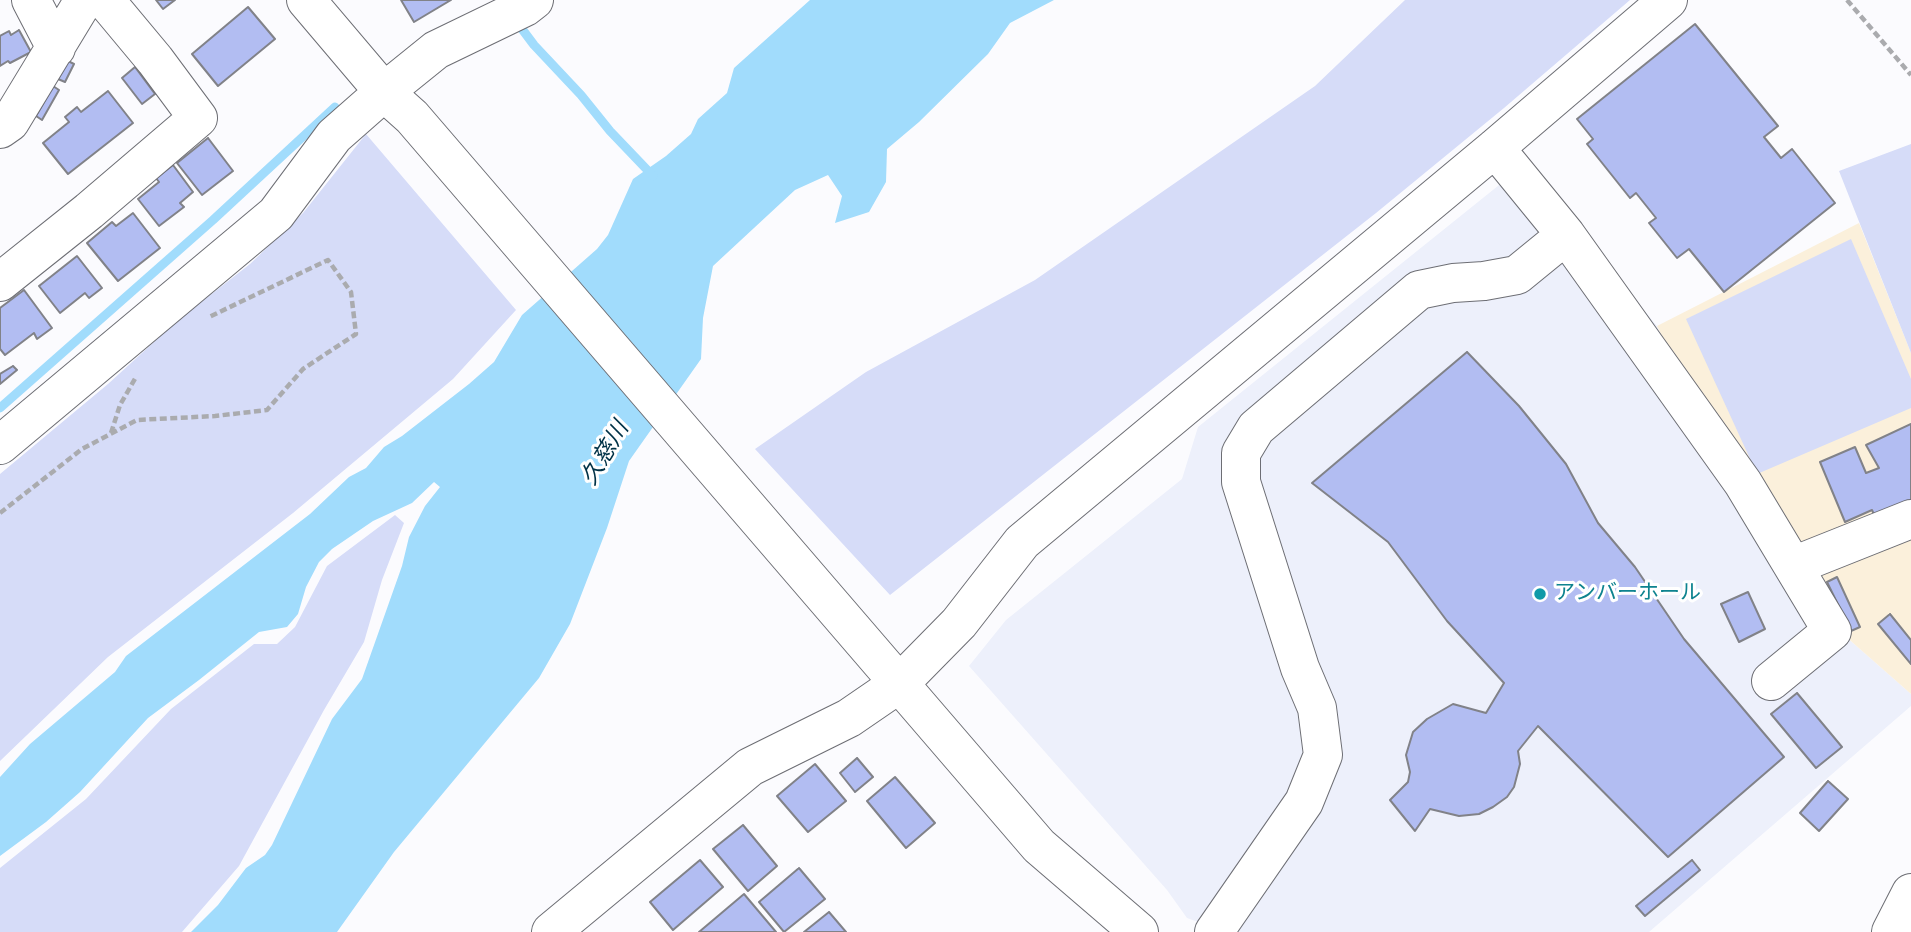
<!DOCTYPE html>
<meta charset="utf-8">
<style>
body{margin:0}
canvas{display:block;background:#fbfbfe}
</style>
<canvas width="1911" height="932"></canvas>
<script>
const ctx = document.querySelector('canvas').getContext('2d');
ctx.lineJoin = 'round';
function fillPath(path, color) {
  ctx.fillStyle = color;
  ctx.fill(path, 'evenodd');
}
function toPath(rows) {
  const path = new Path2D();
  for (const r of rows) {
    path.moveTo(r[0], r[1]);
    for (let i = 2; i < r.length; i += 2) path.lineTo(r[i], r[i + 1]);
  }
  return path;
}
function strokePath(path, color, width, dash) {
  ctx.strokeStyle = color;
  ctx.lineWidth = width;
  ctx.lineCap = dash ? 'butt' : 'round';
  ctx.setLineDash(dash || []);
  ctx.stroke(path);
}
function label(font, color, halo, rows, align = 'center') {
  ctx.font = font + ' Roboto,"Noto Sans JP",sans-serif';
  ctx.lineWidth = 6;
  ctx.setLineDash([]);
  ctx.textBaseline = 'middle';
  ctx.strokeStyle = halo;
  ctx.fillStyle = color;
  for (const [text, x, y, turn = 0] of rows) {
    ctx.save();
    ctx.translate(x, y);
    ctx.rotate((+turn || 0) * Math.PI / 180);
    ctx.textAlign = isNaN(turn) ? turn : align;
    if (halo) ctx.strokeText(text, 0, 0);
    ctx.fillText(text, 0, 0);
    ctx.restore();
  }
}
fillPath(toPath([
 [1524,165,1657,326,1786,584,1911,694,1911,706,1649,932,1226,932,1187,918,1167,890,969,666,1006,620,1182,479,1198,427]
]), '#edf0fb');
fillPath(toPath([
 [1859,223,1911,353,1911,694,1786,584,1657,326]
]), '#fbf0db');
fillPath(toPath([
 [1405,0,1630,0,1504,108,1376,213,890,595,755,449,866,372,1035,280,1315,86],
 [366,134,516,310,453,379,293,513,108,657,0,761,0,474,108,384,177,321,250,264,303,213],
 [1911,144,1911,353,1839,171],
 [1851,239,1911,379,1911,408,1757,474,1686,319],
 [395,515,404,523,382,580,364,642,324,710,239,866,182,932,0,932,0,868,86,799,171,709,254,644,277,644,295,627,327,566]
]), '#d6dcf8');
fillPath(toPath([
 [810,0,1054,0,1010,23,988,54,919,122,887,149,886,182,869,212,835,223,842,196,828,175,795,190,713,266,703,318,701,359,629,461,607,528,570,624,539,678,394,852,337,932,191,932,218,905,246,868,265,855,272,845,332,719,362,679,402,566,409,537,425,506,440,487,434,482,412,503,373,521,332,549,319,562,306,587,298,614,287,627,259,632,199,680,148,718,80,792,46,822,0,856,0,777,30,744,115,672,126,656,310,514,349,477,366,468,384,447,402,436,469,384,494,362,522,315,597,249,608,235,633,179,666,156,691,134,698,119,727,93,734,68]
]), '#a1dcfc');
strokePath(toPath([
 [516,21,534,45,581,95,610,131,653,176],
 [0,408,213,220,335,107]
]), '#a1dcfc', 9);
const building = toPath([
 [156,0,175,0,163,9,156,0],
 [401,0,451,0,414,22,401,0],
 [248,7,275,39,218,86,192,54,248,7],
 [1695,24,1778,126,1764,137,1781,158,1792,149,1835,203,1724,292,1689,249,1677,258,1649,223,1656,218,1636,193,1630,198,1587,144,1593,139,1577,119,1695,24],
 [19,30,31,52,10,63,8,61,0,66,0,36,9,31,11,35,19,30],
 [68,61,74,64,65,82,58,79,68,61],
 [135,67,155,94,142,104,122,78,135,67],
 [53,86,59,90,42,120,36,116,53,86],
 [108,91,133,123,68,174,43,143,69,122,65,117,77,107,81,112,108,91],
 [208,138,233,171,202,195,177,163,208,138],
 [173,165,193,192,180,203,184,207,159,226,138,199,159,182,156,178,173,165],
 [133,213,160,248,118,281,87,243,112,222,116,226,133,213],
 [77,256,102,288,89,298,85,293,60,313,39,286,77,256],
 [24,290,52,328,37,339,34,333,5,355,0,349,0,308,24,290],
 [1467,352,1519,406,1566,464,1598,523,1635,567,1684,639,1784,757,1668,857,1538,726,1518,751,1520,764,1514,787,1507,797,1493,807,1479,814,1459,816,1430,809,1415,831,1390,800,1408,782,1410,772,1406,755,1413,732,1427,719,1453,704,1486,713,1504,683,1447,621,1388,542,1312,483,1467,352],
 [13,366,17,370,0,384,0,374,13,366],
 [1911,424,1911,510,1878,524,1872,510,1845,522,1820,462,1855,447,1866,473,1879,468,1866,445,1911,424],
 [1837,577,1860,627,1851,631,1827,582,1837,577],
 [1748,592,1765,629,1739,642,1721,604,1748,592],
 [1890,614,1911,640,1911,664,1878,624,1890,614],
 [1797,693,1842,747,1816,768,1771,714,1797,693],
 [857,758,873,777,855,792,840,773,857,758],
 [815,764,846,801,808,832,777,796,815,764],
 [895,777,935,823,906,848,867,801,895,777],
 [1828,781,1848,799,1819,831,1800,813,1828,781],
 [743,825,777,866,748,891,713,849,743,825],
 [700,860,723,887,673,930,650,902,700,860],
 [1692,860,1700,870,1645,916,1636,906,1692,860],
 [799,868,825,899,784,932,759,902,799,868],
 [744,894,776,932,699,932,744,894],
 [829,912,846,932,804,932,829,912]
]);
fillPath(building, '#b2bdf2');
strokePath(building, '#818288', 2);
const minor = toPath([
 [31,0,56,48],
 [306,0,384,92,412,117,1039,846,1139,932],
 [0,129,10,122,84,0],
 [1495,148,1566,235],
 [0,282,89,211,198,118,155,60,105,0],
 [0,445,276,214,334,136,384,92,436,50,525,7,534,0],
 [1793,566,1911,519],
 [551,932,750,767,849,718,900,683,959,623,1022,542,1495,148,1668,0],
 [1214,932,1304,802,1323,755,1317,708,1300,668,1241,482,1241,453,1256,428,1419,290,1453,283,1484,281,1517,275,1566,235,1743,483,1832,631,1771,681],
 [1891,932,1911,893]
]);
strokePath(minor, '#6d6e74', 40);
strokePath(toPath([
 [1847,0,1911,75],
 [111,433,120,405,136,377],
 [0,513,82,449,137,420,215,416,267,410,303,369,356,334,351,292,328,260,209,317]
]), '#aaabae', 4.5, [7, 3.5]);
strokePath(minor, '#fff', 38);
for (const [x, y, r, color] of [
 [1540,594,7,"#0f9aa8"]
]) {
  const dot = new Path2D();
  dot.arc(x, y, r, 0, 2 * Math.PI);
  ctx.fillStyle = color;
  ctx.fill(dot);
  strokePath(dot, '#fff', 2.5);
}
label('21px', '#0d838f', '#fff', [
 ["アンバーホール",1554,594]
], 'left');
label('italic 23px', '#003247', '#fff', [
 ["久慈川",606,454,-59]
]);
</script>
